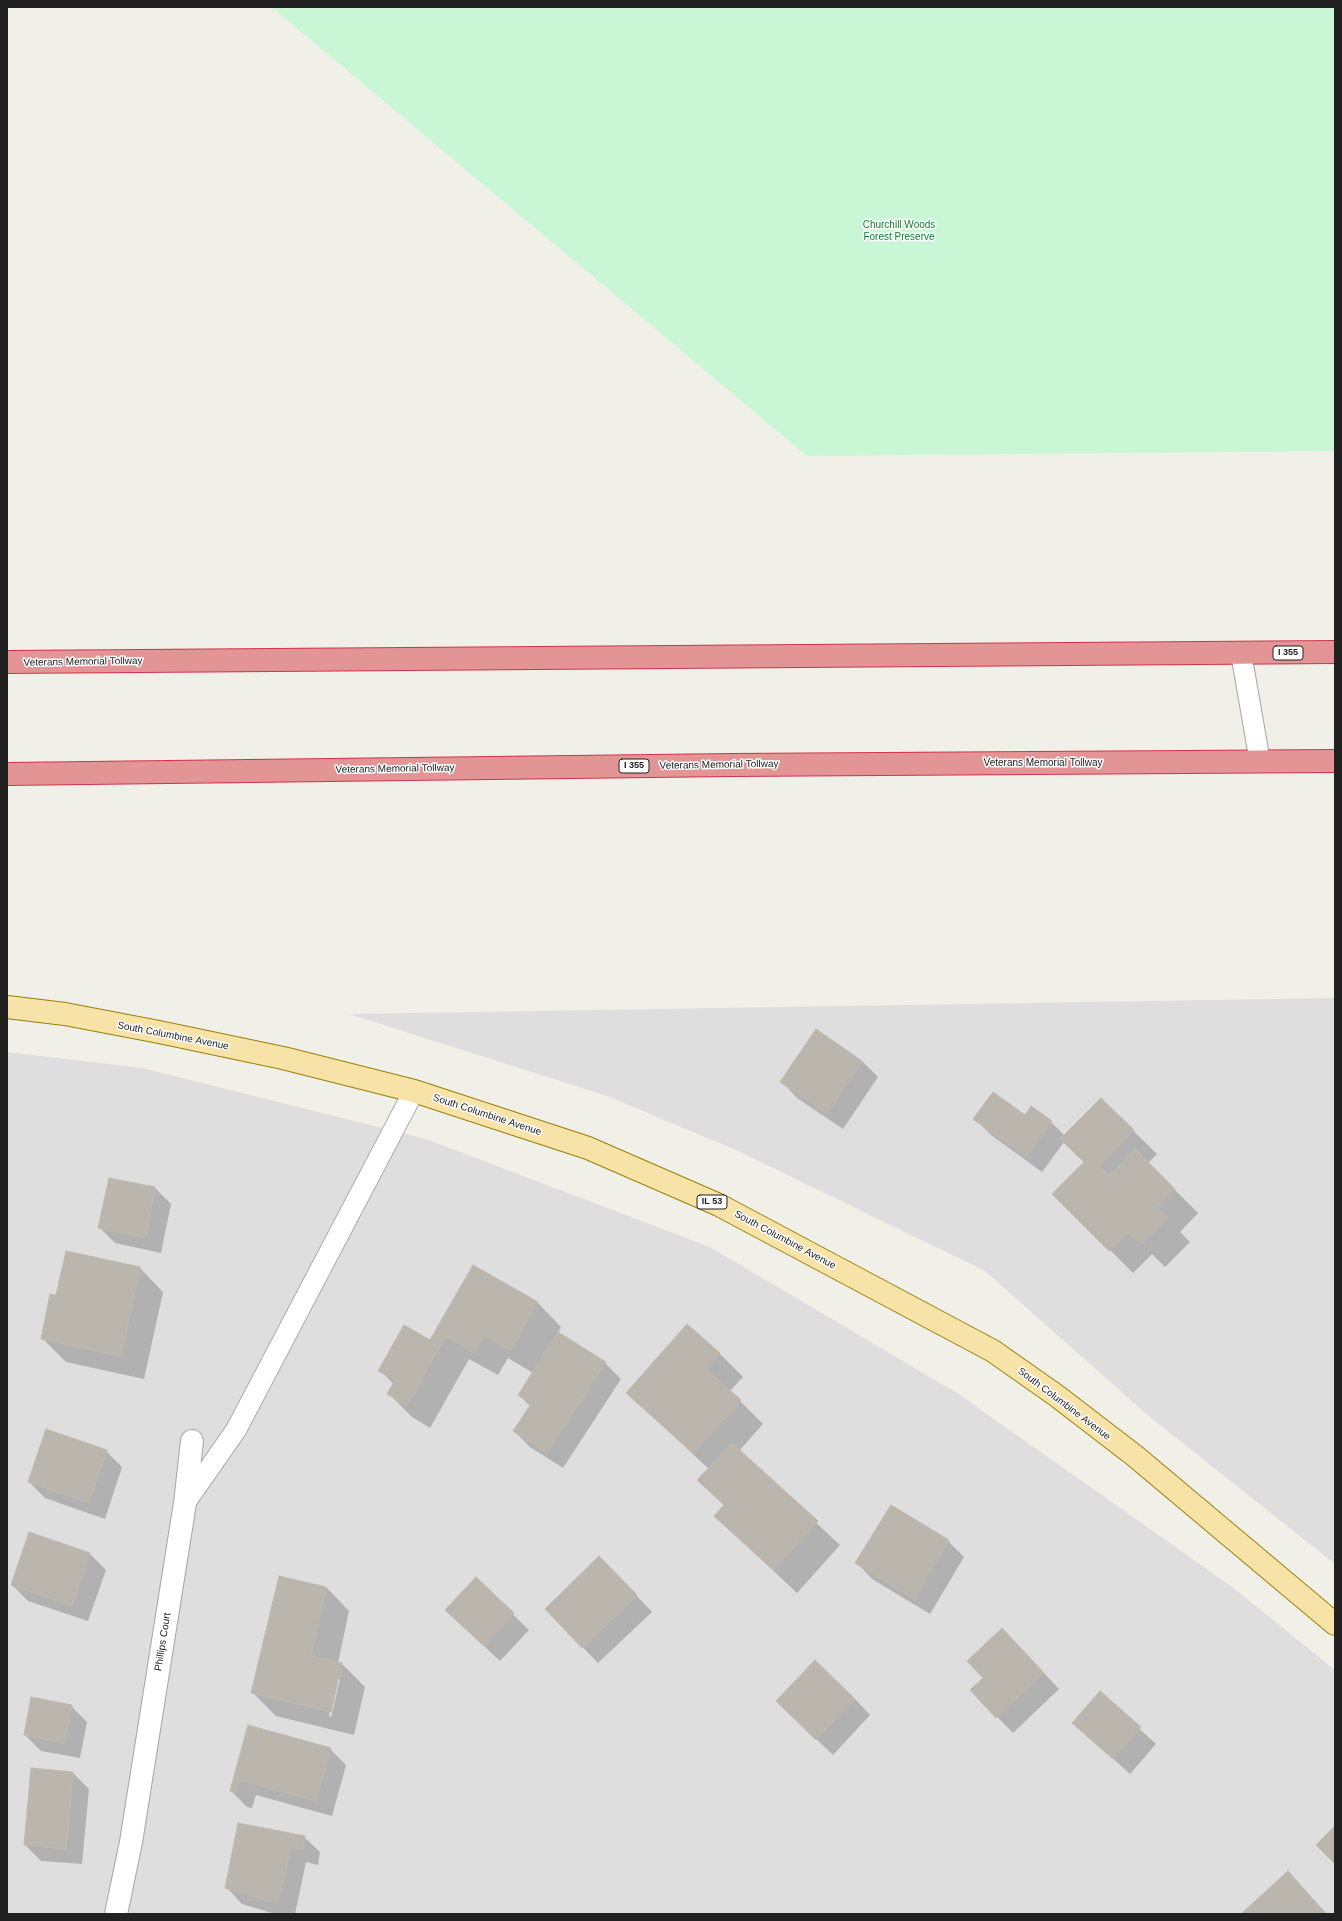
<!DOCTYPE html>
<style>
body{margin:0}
#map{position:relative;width:1342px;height:1921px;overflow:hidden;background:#f1f0e8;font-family:Arial,sans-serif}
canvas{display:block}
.frame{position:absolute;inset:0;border:8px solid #212121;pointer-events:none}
</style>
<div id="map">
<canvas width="1342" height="1921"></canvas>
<div class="frame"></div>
</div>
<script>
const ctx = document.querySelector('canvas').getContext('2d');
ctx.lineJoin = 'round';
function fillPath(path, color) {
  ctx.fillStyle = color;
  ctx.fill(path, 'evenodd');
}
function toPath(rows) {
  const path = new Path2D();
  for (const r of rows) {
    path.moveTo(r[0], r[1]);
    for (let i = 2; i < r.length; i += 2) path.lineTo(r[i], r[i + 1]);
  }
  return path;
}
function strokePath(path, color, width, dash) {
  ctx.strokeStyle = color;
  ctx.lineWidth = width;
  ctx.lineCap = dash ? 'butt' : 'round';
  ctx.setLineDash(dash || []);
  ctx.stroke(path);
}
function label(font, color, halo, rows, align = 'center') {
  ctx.font = font + ' Arial,sans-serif';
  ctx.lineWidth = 3;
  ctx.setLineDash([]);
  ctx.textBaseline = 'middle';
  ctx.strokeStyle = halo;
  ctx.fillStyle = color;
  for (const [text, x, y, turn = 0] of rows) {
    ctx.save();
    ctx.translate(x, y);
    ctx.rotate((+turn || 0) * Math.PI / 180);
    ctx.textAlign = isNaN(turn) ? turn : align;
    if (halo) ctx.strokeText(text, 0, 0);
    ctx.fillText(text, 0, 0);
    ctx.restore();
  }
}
fillPath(toPath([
 [1335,998,1335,1564,1151,1418,985,1271,736,1150,607,1096,349,1014],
 [7,1052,142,1068,426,1139,710,1247,957,1393,1231,1586,1335,1670,1335,1914,7,1914]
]), '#dfdede');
fillPath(toPath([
 [265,7,1335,7,1335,451,807,456,274,9]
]), '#c9f7d5');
fillPath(toPath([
 [862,1061,878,1077,843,1129,797,1098,782,1082],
 [1101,1099,1157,1154,1148,1163,1198,1213,1180,1232,1190,1242,1165,1267,1152,1254,1133,1273,1054,1194,1085,1162,1064,1142,1042,1172,991,1135,975,1119,1025,1117,1031,1108,1051,1122,1065,1136],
 [109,1179,155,1188,171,1204,161,1253,115,1243,99,1227],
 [473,1266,538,1303,561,1327,558,1333,605,1363,621,1379,563,1468,530,1447,514,1431,530,1406,519,1395,533,1373,508,1358,498,1375,469,1359,430,1428,412,1417,389,1394,394,1385,380,1370,430,1342],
 [140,1268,163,1292,144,1379,66,1362,42,1338,57,1296],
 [719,1353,743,1377,730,1391,763,1424,739,1451,840,1545,797,1593,715,1516,725,1506,699,1480,709,1469,627,1393],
 [106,1451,122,1467,105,1519,45,1498,29,1482],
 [891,1506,948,1541,964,1557,930,1614,872,1579,857,1563],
 [30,1533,90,1554,106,1570,88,1621,28,1601,12,1585],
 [615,1573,652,1612,598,1663,546,1609],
 [476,1579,529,1630,500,1661,446,1610],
 [326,1587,349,1611,338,1663,342,1664,365,1687,354,1735,276,1716,253,1693],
 [337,1679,340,1679,331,1717,329,1716],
 [1018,1645,1059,1689,1013,1733,971,1690],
 [1100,1693,1156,1744,1130,1774,1074,1723],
 [855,1699,870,1715,833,1755,793,1717],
 [71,1706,87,1722,80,1758,41,1751,25,1735],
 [249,1726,330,1749,346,1765,332,1816,256,1795,252,1808,247,1807,231,1791],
 [32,1769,73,1773,89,1789,82,1864,41,1861,25,1845],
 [304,1837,320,1852,318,1865,306,1862,295,1914,275,1914,242,1904,227,1888],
 [1288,1872,1327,1914,1242,1914]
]), '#0003');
const building = toPath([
 [816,1029,862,1061,827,1114,780,1082,816,1029],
 [993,1092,1025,1115,1031,1106,1052,1121,1026,1157,973,1119,993,1092],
 [1101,1098,1134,1130,1099,1166,1109,1176,1135,1149,1175,1189,1157,1208,1168,1218,1141,1244,1128,1232,1109,1251,1052,1194,1084,1162,1060,1139,1101,1098],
 [109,1178,155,1187,146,1238,98,1228,109,1178],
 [66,1251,140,1267,121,1356,41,1339,50,1294,56,1295,66,1251],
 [473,1265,538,1302,510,1351,484,1335,474,1353,446,1336,407,1405,387,1394,395,1380,378,1371,404,1325,430,1340,473,1265],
 [687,1324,720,1353,706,1369,741,1400,693,1453,626,1393,687,1324],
 [558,1332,606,1362,547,1453,513,1431,531,1404,518,1395,558,1332],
 [46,1429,107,1450,89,1503,28,1482,46,1429],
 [732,1443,818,1521,773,1570,714,1516,724,1505,697,1480,732,1443],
 [891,1505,949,1540,914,1599,855,1563,891,1505],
 [29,1532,90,1553,72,1606,11,1585,29,1532],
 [599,1556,637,1595,582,1648,545,1609,599,1556],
 [279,1576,326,1587,311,1656,342,1663,331,1712,251,1693,279,1576],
 [476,1577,514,1613,484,1646,445,1610,476,1577],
 [1002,1628,1044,1673,996,1718,970,1690,983,1678,967,1661,1002,1628],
 [815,1660,855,1699,816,1740,776,1701,815,1660],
 [1100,1691,1141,1727,1113,1759,1072,1723,1100,1691],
 [31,1697,72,1705,64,1743,24,1735,31,1697],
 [248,1725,331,1748,316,1801,240,1780,236,1793,230,1791,248,1725],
 [31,1768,73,1772,66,1849,24,1845,31,1768],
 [238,1823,305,1836,303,1849,291,1847,278,1904,225,1888,238,1823],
 [1335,1826,1335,1864,1316,1845,1335,1826],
 [1288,1871,1326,1914,1241,1914,1288,1871]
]);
fillPath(building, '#bab6ae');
strokePath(building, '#c2b9ab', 1);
const lane = toPath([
 [1241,653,1260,762],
 [185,1503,236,1430,414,1091]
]);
const street = toPath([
 [116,1914,131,1842,185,1503,192,1441]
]);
const primary = toPath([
 [7,1007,65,1014,159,1032,283,1058,414,1091,588,1148,719,1205,993,1351,1057,1396,1135,1456,1335,1624]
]);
const highway = toPath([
 [7,662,1335,652],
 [7,774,732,765,1335,761]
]);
strokePath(lane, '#a5a5a5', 22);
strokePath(street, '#a5a5a5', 24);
strokePath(primary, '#968108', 24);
strokePath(highway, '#d2324c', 24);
strokePath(lane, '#fff', 20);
strokePath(street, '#fff', 22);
strokePath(primary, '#f7e3a7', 22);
strokePath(highway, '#e39595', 22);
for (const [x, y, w] of [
 [1288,653,30],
 [634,766,30],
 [712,1202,30]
]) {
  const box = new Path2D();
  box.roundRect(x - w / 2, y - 7, w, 14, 3);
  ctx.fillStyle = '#fff';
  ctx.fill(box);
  strokePath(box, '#212121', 1);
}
label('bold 9px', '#212121', null, [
 ["I 355",1288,653],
 ["I 355",634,766],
 ["IL 53",712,1202]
]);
label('10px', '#127c2e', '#fff', [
 ["Churchill Woods",899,225],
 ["Forest Preserve",899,237]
]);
label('10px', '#212121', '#fff', [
 ["Veterans Memorial Tollway",83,662,-1],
 ["Veterans Memorial Tollway",1043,763],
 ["Veterans Memorial Tollway",719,765,-1],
 ["Veterans Memorial Tollway",395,769,-1],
 ["South Columbine Avenue",173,1036,11],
 ["South Columbine Avenue",487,1115,18],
 ["South Columbine Avenue",785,1240,28],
 ["South Columbine Avenue",1064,1404,37],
 ["Phillips Court",163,1642,-81]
]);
</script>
